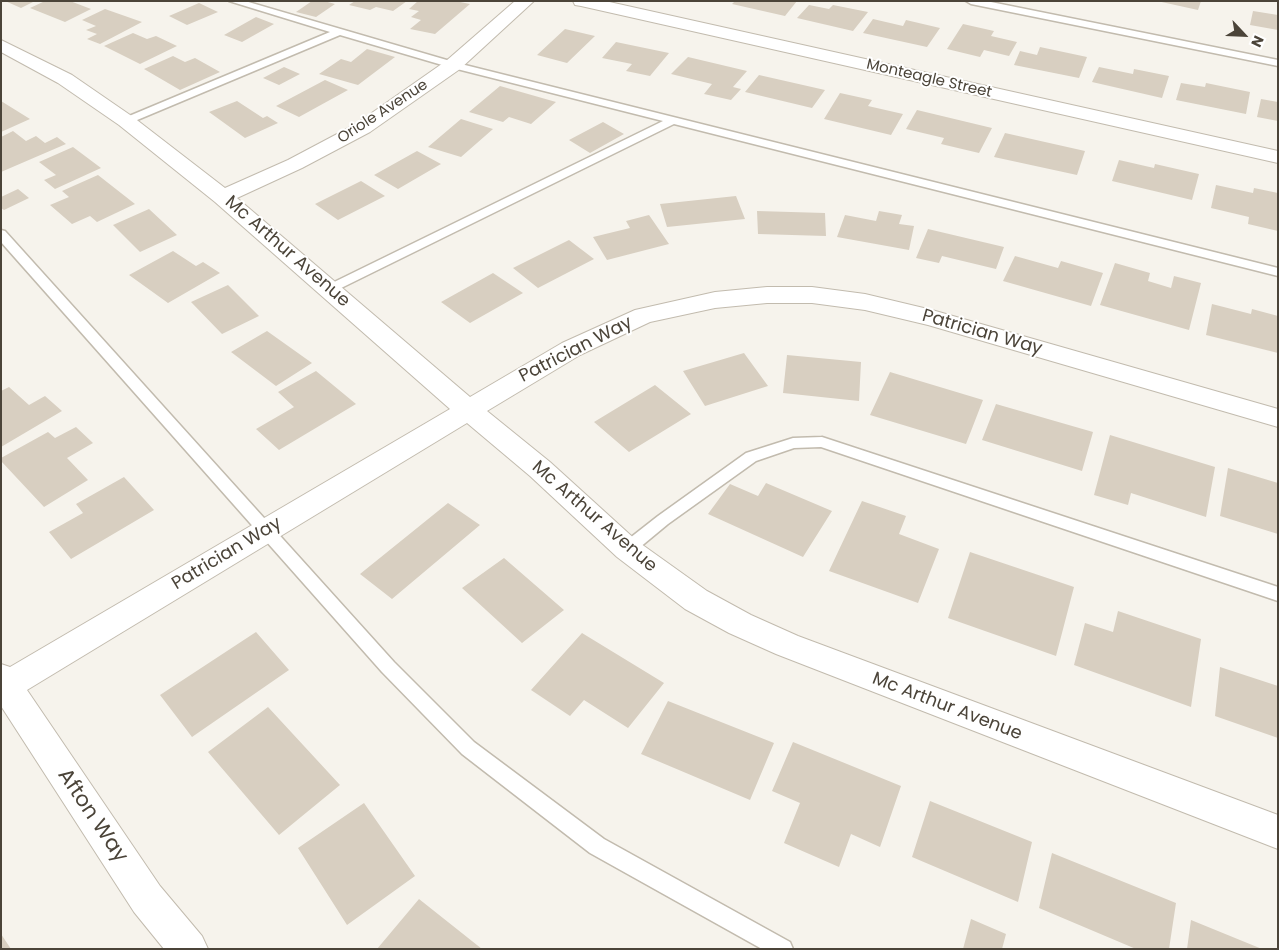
<!DOCTYPE html>
<style>
body{margin:0}
#map{position:relative;width:1279px;height:950px;overflow:hidden;background:#f6f3ec;font-family:Poppins,sans-serif}
canvas{display:block}
.frame{position:absolute;inset:0;border:2px solid #4b4439;pointer-events:none}
.north{position:absolute;left:1219px;top:10px;width:50px;height:50px;-webkit-text-stroke:4px #fff;paint-order:stroke;rotate:115deg;font-size:14px;font-weight:700;line-height:20px;text-align:center;color:#4b4439}
.north::after{content:'';display:block;margin:auto;width:18px;height:22px;background:#4b4439;clip-path:polygon(50% 0,100% 100%,50% 72%,0 100%)}
</style>
<div id="map">
<canvas width="1279" height="950"></canvas>
<div class="frame"></div>
<div class="north">N</div>
</div>
<script>
const ctx = document.querySelector('canvas').getContext('2d');
ctx.lineJoin = 'round';
function fillPath(path, color) {
  ctx.fillStyle = color;
  ctx.fill(path, 'evenodd');
}
function toPath(rows) {
  const path = new Path2D();
  for (const r of rows) {
    path.moveTo(r[0], r[1]);
    for (let i = 2; i < r.length; i += 2) path.lineTo(r[i], r[i + 1]);
  }
  return path;
}
function strokePath(path, color, width, dash) {
  ctx.strokeStyle = color;
  ctx.lineWidth = width;
  ctx.lineCap = dash ? 'butt' : 'round';
  ctx.setLineDash(dash || []);
  ctx.stroke(path);
}
function label(font, color, halo, rows, align = 'center') {
  ctx.font = font + ' Poppins,sans-serif';
  ctx.lineWidth = 4;
  ctx.setLineDash([]);
  ctx.textBaseline = 'middle';
  ctx.strokeStyle = halo;
  ctx.fillStyle = color;
  for (const [text, x, y, turn = 0] of rows) {
    ctx.save();
    ctx.translate(x, y);
    ctx.rotate((+turn || 0) * Math.PI / 180);
    ctx.textAlign = isNaN(turn) ? turn : align;
    if (halo) ctx.strokeText(text, 0, 0);
    ctx.fillText(text, 0, 0);
    ctx.restore();
  }
}
fillPath(toPath([
 [5,1,35,1,21,8],
 [45,1,70,1,91,9,65,22,30,8],
 [312,1,324,1,335,4,316,17,296,12],
 [355,1,407,1,393,11,376,7,370,10,349,5],
 [418,1,455,1,470,4,435,34,410,29,421,20,411,17,419,11,409,9],
 [735,1,797,1,785,16,732,4],
 [1157,1,1201,1,1198,10],
 [199,3,218,12,187,25,169,16],
 [809,5,829,9,833,5,868,12,853,31,797,18],
 [105,9,142,22,100,44,87,39,97,34,86,30,96,26,82,20],
 [1253,11,1278,15,1278,30,1250,25],
 [256,17,274,24,242,42,224,35],
 [873,19,903,26,906,20,940,28,927,47,863,33],
 [963,24,994,31,991,36,1017,42,1009,56,984,50,980,57,947,49],
 [565,29,595,36,567,63,537,55],
 [133,33,147,39,156,36,177,46,140,64,104,46],
 [616,42,669,53,650,76,626,71,632,64,602,58],
 [1040,47,1087,57,1079,78,1014,65,1020,51,1037,55],
 [367,49,395,57,358,85,319,74,341,59,351,62],
 [173,56,185,62,195,58,220,72,180,90,144,69],
 [688,57,747,71,733,87,741,89,731,100,704,94,712,84,671,74],
 [284,67,300,74,279,85,263,78],
 [1099,67,1133,74,1134,69,1169,76,1162,98,1092,82],
 [759,75,825,90,812,108,745,92],
 [325,80,348,90,299,117,276,106],
 [1181,83,1205,87,1206,83,1250,92,1246,114,1176,100],
 [500,86,556,102,531,124,509,117,503,122,469,112],
 [840,93,872,100,868,106,903,114,891,135,824,119],
 [1261,99,1278,102,1278,121,1257,117],
 [1,101,30,119,1,132],
 [237,101,263,118,267,116,278,123,245,138,209,112],
 [917,110,992,128,979,153,941,144,944,138,906,129],
 [461,119,493,129,461,157,428,147],
 [603,122,624,134,590,153,569,140],
 [13,131,26,141,36,136,45,143,57,137,66,144,1,172,1,137],
 [1005,133,1085,151,1077,175,994,157],
 [73,147,101,168,55,189,44,180,56,175,39,162],
 [417,151,441,164,398,189,374,175],
 [1119,160,1154,168,1155,164,1199,174,1192,200,1112,181],
 [98,175,135,204,97,222,90,216,72,224,50,205,69,197,62,191],
 [361,181,385,196,338,220,315,204],
 [1216,185,1253,193,1254,188,1278,193,1278,231,1248,224,1249,217,1211,208],
 [18,189,29,198,4,210,1,208,1,197],
 [736,196,745,219,667,227,660,204],
 [149,209,177,235,140,252,113,225],
 [757,211,825,213,826,236,758,234],
 [879,211,902,215,899,224,914,226,909,250,837,237,845,215,876,221],
 [649,215,669,244,607,260,593,237,630,228,626,221],
 [928,229,1004,247,996,269,942,256,939,263,916,258],
 [569,240,594,259,538,288,513,268],
 [173,251,196,266,203,262,220,273,168,303,129,275],
 [1015,256,1058,268,1061,261,1103,273,1091,306,1003,281],
 [1115,263,1150,273,1148,281,1171,288,1174,276,1201,283,1189,330,1100,305],
 [493,273,523,293,470,323,441,302],
 [228,285,259,316,222,334,191,302],
 [1212,304,1251,314,1252,309,1278,316,1278,353,1206,335],
 [267,331,312,363,276,386,231,352],
 [744,353,768,386,705,406,683,371],
 [787,355,861,362,859,401,783,393],
 [316,371,356,404,279,450,256,429,294,407,278,392],
 [890,372,983,400,966,444,870,415],
 [655,385,691,414,629,452,594,422],
 [9,387,29,405,45,396,62,411,1,447,1,391],
 [996,404,1093,432,1082,471,982,440],
 [76,427,93,443,67,458,88,480,44,507,1,461,1,458,48,432,55,438],
 [1110,435,1215,467,1206,517,1131,493,1128,505,1094,495],
 [1228,468,1278,483,1278,534,1220,516],
 [124,477,154,510,71,559,49,532,83,513,76,504],
 [766,483,832,511,803,557,708,514,730,484,758,496],
 [862,501,906,516,899,534,939,549,918,603,829,571],
 [448,503,480,525,392,599,360,574],
 [970,552,1074,587,1056,656,948,618],
 [504,558,564,610,522,643,462,588],
 [1118,611,1201,639,1191,707,1074,665,1085,623,1113,632],
 [256,632,289,670,192,737,160,695],
 [582,633,664,683,628,728,584,700,570,716,531,690],
 [1220,667,1278,686,1278,738,1215,716],
 [668,701,774,743,750,800,641,754],
 [268,707,340,785,279,835,208,752],
 [793,742,901,786,880,847,851,834,839,867,784,843,800,803,772,791],
 [930,801,1032,842,1018,902,912,857],
 [364,803,415,876,347,925,298,848],
 [1052,853,1176,903,1169,949,1136,949,1039,908],
 [419,899,482,949,377,949],
 [971,919,1006,934,1002,949,963,949],
 [1191,920,1262,949,1187,949],
 [1,934,11,949,1,949]
]), '#d8cfc1');
const service = toPath([
 [229,1,245,1,457,63,1278,268,1278,276,674,124,331,293,325,289,326,286,663,121,449,67,340,35,130,123,122,123,121,121,122,119,330,32,229,1],
 [966,1,986,1,1278,60,1278,66,971,4,966,1],
 [1,230,5,231,394,662,474,742,604,839,790,942,793,949,762,949,590,853,462,754,382,672,1,242,1,230],
 [822,437,1278,587,1278,601,821,447,794,448,756,461,668,524,633,553,627,555,621,553,619,549,621,545,658,516,746,453,793,438,822,437]
]);
const minor = toPath([
 [515,1,534,1,460,69,370,132,302,168,237,198,470,397,562,343,635,310,715,292,767,287,812,287,865,294,932,310,1278,409,1278,427,928,325,865,310,812,303,767,303,715,308,650,322,580,355,487,411,550,462,637,541,707,591,751,615,798,636,1278,815,1278,849,776,654,729,633,685,609,617,557,530,476,467,423,27,690,160,886,202,936,208,949,164,949,134,912,1,706,1,664,10,667,450,409,215,202,119,125,58,83,1,52,1,40,72,75,133,117,225,188,288,160,356,124,446,61,515,1],
 [573,1,605,1,1278,151,1278,163,581,6,575,5,573,1]
]);
strokePath(service, '#c2bbae', 3);
strokePath(minor, '#c2bbae', 2);
fillPath(service, '#fff');
fillPath(minor, '#fff');
label('15px', '#4b4439', '#fff', [
 ["Monteagle Street",929,79,13],
 ["Oriole Avenue",383,112,-33]
]);
label('18px', '#4b4439', '#fff', [
 ["Mc Arthur Avenue",287,252,41],
 ["Patrician Way",982,333,16],
 ["Patrician Way",576,350,-27],
 ["Mc Arthur Avenue",594,517,41],
 ["Patrician Way",227,554,-31],
 ["Mc Arthur Avenue",947,707,21]
]);
label('21px', '#4b4439', '#fff', [
 ["Afton Way",92,816,56]
]);
</script>
